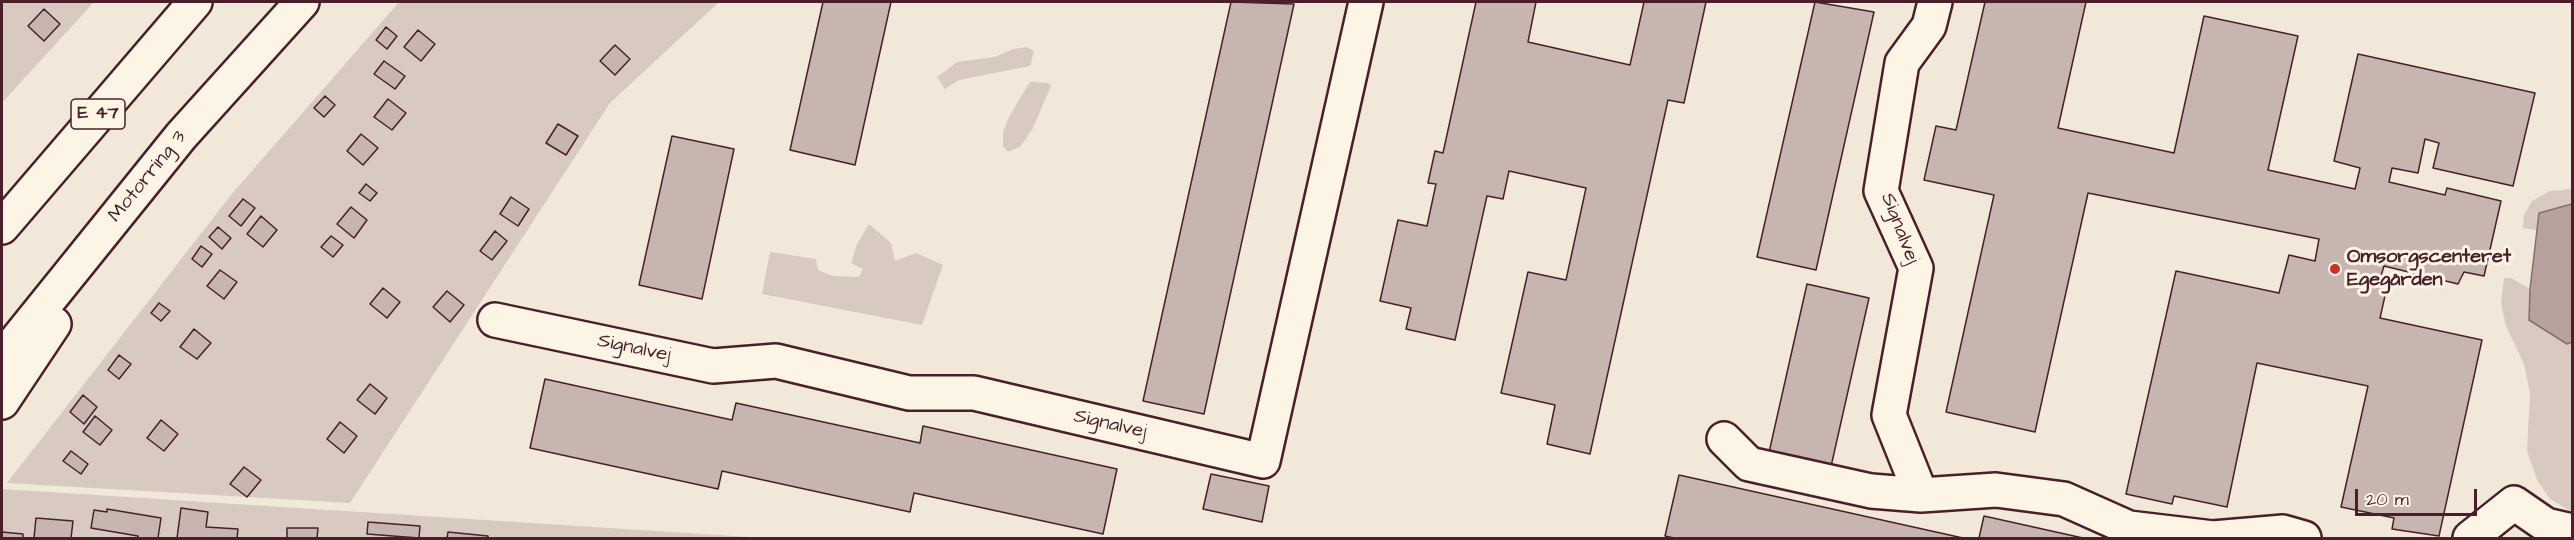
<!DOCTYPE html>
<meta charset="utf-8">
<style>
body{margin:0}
#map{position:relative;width:2574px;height:540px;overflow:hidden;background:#f1e8da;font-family:"Architects Daughter",sans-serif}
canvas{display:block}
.frame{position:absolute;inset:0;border:3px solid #4a1f2b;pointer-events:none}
.scale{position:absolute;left:2355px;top:489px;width:122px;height:27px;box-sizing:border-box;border:3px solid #4a1f2b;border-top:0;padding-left:8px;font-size:18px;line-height:21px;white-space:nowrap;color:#4a1f2b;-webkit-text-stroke:4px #fcf5e5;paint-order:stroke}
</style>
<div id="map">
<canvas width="2574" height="540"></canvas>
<div class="frame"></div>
<div class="scale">20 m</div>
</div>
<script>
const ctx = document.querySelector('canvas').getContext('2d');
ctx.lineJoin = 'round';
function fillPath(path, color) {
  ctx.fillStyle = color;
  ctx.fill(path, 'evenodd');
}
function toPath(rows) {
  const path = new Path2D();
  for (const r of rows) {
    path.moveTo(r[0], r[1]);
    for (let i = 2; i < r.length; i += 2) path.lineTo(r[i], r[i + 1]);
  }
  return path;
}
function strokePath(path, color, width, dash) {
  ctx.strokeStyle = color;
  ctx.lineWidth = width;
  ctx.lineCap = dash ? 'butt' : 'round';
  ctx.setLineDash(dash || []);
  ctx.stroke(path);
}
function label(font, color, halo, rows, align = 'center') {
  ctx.font = font + ' "Architects Daughter",sans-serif';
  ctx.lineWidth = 6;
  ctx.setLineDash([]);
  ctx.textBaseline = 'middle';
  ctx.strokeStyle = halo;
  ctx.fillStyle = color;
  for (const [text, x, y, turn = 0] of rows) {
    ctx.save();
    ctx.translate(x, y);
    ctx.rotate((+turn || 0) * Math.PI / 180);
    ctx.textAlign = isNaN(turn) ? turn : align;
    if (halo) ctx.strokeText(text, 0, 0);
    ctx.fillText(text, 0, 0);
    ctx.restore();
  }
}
fillPath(toPath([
 [2,2,94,2,2,103],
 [399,2,719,2,610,103,350,503,7,483,231,195],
 [1026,47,1034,51,1030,66,959,80,945,89,937,77,957,62,995,57,1013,49],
 [1030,82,1048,83,1051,86,1033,128,1020,147,1008,152,1003,146,1003,132,1010,115],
 [2572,189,2572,204,2539,213,2537,230,2523,228,2524,215,2532,201,2550,191],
 [869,224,891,243,895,261,916,253,943,265,922,325,762,294,770,252,816,259,818,270,832,276,859,277,863,269,851,263,857,244],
 [2504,278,2511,278,2530,289,2529,320,2566,344,2572,342,2572,512,2550,499,2538,482,2527,451,2530,393,2524,364,2506,326,2501,304],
 [2,489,765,538,2,538]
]), '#d8cac0');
const water = toPath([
 [2572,204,2572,342,2567,344,2529,320,2530,289,2539,213,2572,204]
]);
fillPath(water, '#b6a19c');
strokePath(water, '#8b6d6f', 1.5);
const building = toPath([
 [823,2,891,2,855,165,790,150,823,2],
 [1231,2,1294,4,1204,414,1143,401,1231,2],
 [1476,2,1536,2,1528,42,1630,65,1644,2,1706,2,1684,103,1668,100,1590,454,1547,444,1555,405,1501,393,1528,272,1566,280,1586,188,1509,171,1503,199,1487,196,1455,340,1406,329,1411,308,1380,301,1398,220,1427,226,1436,184,1428,183,1435,151,1443,153,1476,2],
 [1815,2,1874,12,1816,270,1757,257,1815,2],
 [1985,2,2086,2,2058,128,2174,153,2204,16,2298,36,2268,170,2355,189,2360,168,2334,161,2358,54,2535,93,2513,186,2433,168,2439,143,2425,139,2418,173,2392,168,2389,182,2445,195,2447,188,2501,201,2484,276,2464,272,2458,284,2384,266,2381,276,2389,278,2380,318,2482,340,2439,536,2392,529,2394,518,2341,507,2368,386,2257,363,2227,507,2174,496,2172,504,2126,494,2176,271,2279,293,2289,255,2315,261,2319,239,2088,193,2035,432,1946,412,1994,195,1924,180,1936,126,1956,130,1985,2],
 [44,9,60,24,44,41,28,26,44,9],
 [386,27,397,36,387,49,376,40,386,27],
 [418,30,435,44,421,61,404,47,418,30],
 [615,45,630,59,615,75,600,61,615,45],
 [384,61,405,76,395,89,374,74,384,61],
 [325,96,335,105,324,117,314,108,325,96],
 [388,99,406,113,392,130,374,117,388,99],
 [558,124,578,136,566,155,546,143,558,124],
 [361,134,378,148,363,165,347,151,361,134],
 [672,136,734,149,702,299,639,285,672,136],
 [366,184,377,193,370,201,359,193,366,184],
 [511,197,529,209,518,226,500,214,511,197],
 [243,199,255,208,241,226,229,216,243,199],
 [351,207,367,220,354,238,337,224,351,207],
 [261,216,277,230,263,247,247,234,261,216],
 [218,227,231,238,222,249,209,237,218,227],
 [495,231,507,241,492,260,480,251,495,231],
 [331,236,343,245,333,257,321,247,331,236],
 [201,246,212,254,202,267,192,259,201,246],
 [220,270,237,282,224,299,207,286,220,270],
 [1807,284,1869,298,1830,471,1768,457,1807,284],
 [383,288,400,302,387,318,370,304,383,288],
 [447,291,464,305,450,322,433,307,447,291],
 [159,303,170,311,161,321,151,313,159,303],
 [194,329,211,343,197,359,180,347,194,329],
 [119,355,131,364,119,379,108,370,119,355],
 [545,379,732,420,736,403,920,443,923,426,1117,469,1103,534,914,493,910,512,722,471,718,489,530,448,545,379],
 [370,384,387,398,375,414,357,400,370,384],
 [83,395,97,407,84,424,70,412,83,395],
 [95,416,112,430,100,445,83,432,95,416],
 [161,420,178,434,164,451,147,438,161,420],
 [340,422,357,436,344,453,327,439,340,422],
 [71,451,88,464,81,474,63,461,71,451],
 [244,467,261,480,247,497,230,484,244,467],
 [1211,474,1269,486,1262,522,1203,509,1211,474],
 [1679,475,1963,538,1674,538,1665,536,1679,475],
 [181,508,208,512,206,527,238,529,237,538,177,538,181,508],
 [107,509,161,518,158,538,138,538,138,536,91,528,94,510,107,512,107,509],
 [1984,516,2083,538,1979,538,1984,516],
 [36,518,73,521,71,538,34,538,36,518],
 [368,522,420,526,419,538,367,534,368,522],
 [287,528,318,528,317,538,287,538,287,528],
 [2,532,23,534,23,538,2,538,2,532],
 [448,532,488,536,488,538,447,538,448,532]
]);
fillPath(building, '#c7b6af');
strokePath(building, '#4a1f2b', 1.5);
const minor = toPath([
 [495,320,713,366,776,361,909,393,974,393,1263,461,1366,2],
 [1724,439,1749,464,1871,491,1921,495,1996,490,2064,499,2129,528,2213,538,2283,532,2304,538],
 [1921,495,1889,415,1916,268,1881,191,1902,63,1929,26,1935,2],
 [2470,538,2514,503,2546,525,2572,531]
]);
const motorway = toPath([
 [2,227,195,2],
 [2,358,181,136,302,2],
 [2,402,54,324]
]);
strokePath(minor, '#4a1f2b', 38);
strokePath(motorway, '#4a1f2b', 38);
strokePath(minor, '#fcf5e5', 33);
strokePath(motorway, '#fcf5e5', 33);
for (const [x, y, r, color] of [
 [2335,269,6,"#c8321e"]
]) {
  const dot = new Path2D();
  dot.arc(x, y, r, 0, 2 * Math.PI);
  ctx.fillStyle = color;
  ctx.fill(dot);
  strokePath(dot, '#fcf5e5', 2);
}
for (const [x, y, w] of [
 [98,114,54]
]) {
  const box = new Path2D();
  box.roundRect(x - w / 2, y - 15, w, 30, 4.5);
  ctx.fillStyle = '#fcf5e5';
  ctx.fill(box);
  strokePath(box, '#4a1f2b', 1.5);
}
label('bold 18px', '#4a1f2b', null, [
 ["E 47",98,114]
]);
label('20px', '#4a1f2b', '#fcf5e5', [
 ["Motorring 3",148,177,-51],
 ["Signalvej",1899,229,69],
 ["Signalvej",634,349,12],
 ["Signalvej",1110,425,13]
]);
label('bold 20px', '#4a1f2b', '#fcf5e5', [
 ["Omsorgscenteret",2347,258],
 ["Egegården",2347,281]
], 'left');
</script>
